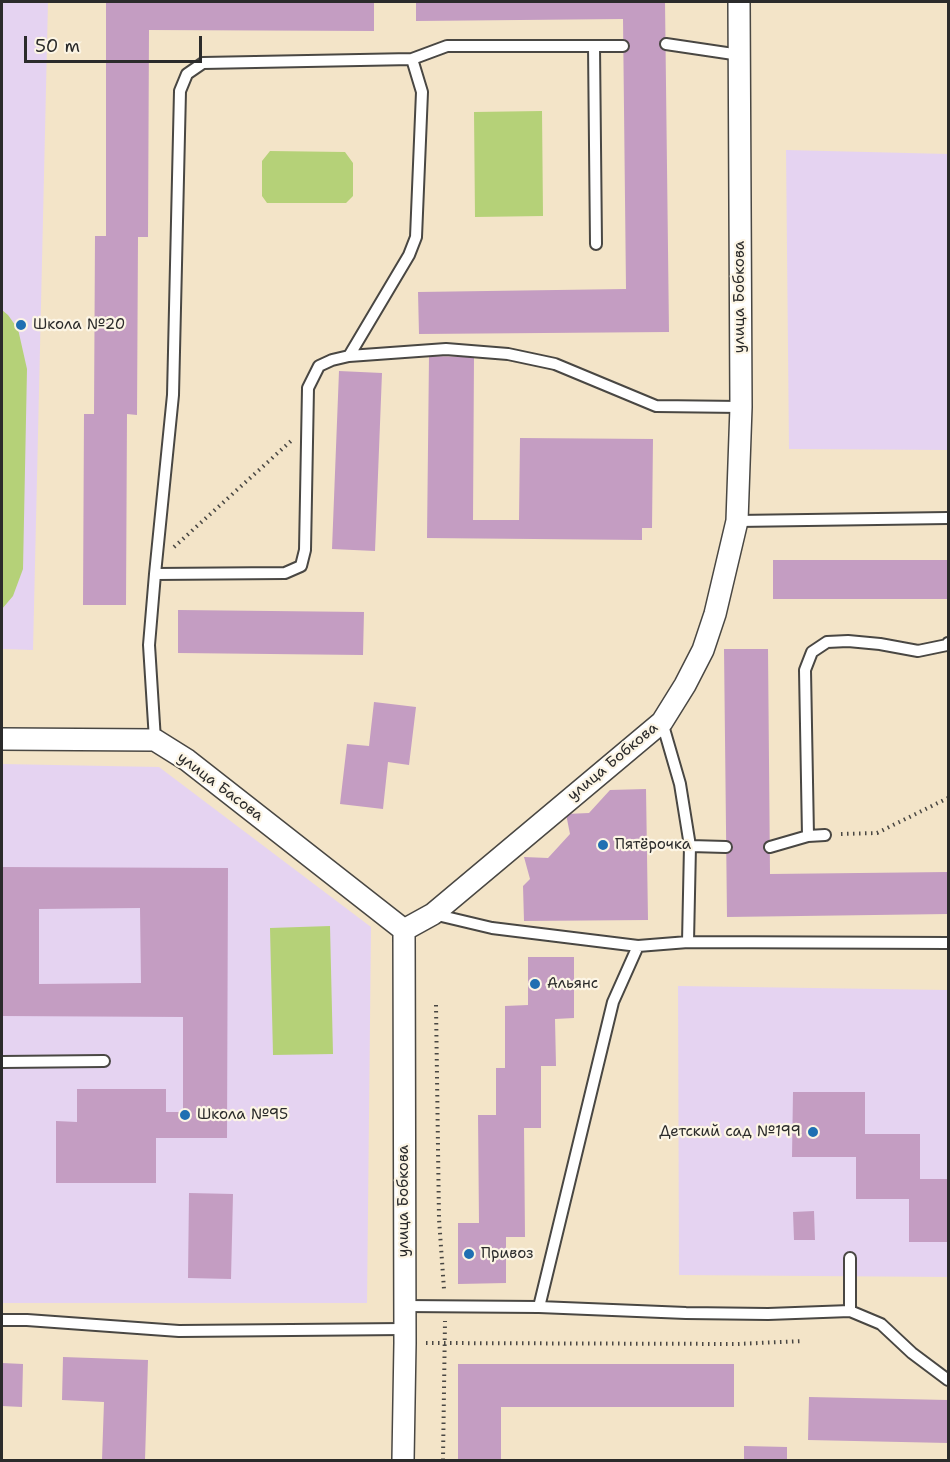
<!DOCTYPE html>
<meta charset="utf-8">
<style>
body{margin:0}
#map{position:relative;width:950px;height:1462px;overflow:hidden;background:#f3e4c8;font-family:"Shantell Sans",sans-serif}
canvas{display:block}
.frame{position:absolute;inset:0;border:3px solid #2b2b2b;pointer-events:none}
.scale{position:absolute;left:24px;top:36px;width:178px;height:27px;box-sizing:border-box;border:3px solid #2b2b2b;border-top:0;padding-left:8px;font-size:18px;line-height:21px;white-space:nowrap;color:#2b2b2b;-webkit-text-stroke:4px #fcf5e5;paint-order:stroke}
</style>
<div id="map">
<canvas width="950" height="1462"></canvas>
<div class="frame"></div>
<div class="scale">50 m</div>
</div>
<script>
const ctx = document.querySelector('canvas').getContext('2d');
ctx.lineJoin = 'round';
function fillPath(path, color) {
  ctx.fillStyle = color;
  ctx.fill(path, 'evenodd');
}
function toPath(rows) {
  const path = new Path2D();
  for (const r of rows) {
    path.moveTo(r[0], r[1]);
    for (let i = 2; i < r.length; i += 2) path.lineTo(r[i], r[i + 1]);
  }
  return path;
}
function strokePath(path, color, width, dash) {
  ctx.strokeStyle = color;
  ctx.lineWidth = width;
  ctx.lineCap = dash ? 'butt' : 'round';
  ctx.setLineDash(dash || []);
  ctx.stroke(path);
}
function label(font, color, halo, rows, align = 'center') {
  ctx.font = font + ' "Shantell Sans",sans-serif';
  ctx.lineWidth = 4.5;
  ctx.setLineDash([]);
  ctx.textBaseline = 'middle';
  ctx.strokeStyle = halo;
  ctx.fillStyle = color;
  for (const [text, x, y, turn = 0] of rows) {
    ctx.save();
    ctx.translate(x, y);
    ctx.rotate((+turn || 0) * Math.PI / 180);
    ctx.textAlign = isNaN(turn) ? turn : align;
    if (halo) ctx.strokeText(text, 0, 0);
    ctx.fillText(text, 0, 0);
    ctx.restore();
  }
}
fillPath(toPath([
 [2,2,48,2,33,650,2,649],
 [786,150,948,154,948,450,789,449],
 [2,764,159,767,371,927,367,1303,2,1303],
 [678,986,948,990,948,1277,679,1275]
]), '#e5d3f1');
fillPath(toPath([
 [542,111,543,216,475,217,474,112],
 [270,151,345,152,353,163,353,196,346,203,267,203,262,196,262,161],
 [2,310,8,315,18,329,27,369,23,569,13,596,2,609],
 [330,926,333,1054,273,1055,270,928]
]), '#b5d178');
fillPath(toPath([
 [106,2,374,2,374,31,149,30,148,237,138,237,137,415,127,414,126,605,83,605,84,414,94,414,95,236,106,236],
 [416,2,665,2,669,332,419,334,418,292,626,289,623,19,416,21],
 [429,356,474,357,473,520,519,520,520,438,653,439,652,528,642,528,642,540,427,538],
 [339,371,382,373,375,551,332,549],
 [773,560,948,560,948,599,773,599],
 [178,610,364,612,363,655,178,653],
 [724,649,768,649,770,874,948,872,948,914,727,917],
 [374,702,416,707,409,765,388,762,383,809,340,804,347,744,369,746],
 [646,789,648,920,524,921,523,886,530,879,524,857,548,858,570,834,566,814,589,813,610,790],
 [2,867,228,868,227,1138,156,1138,156,1183,56,1183,56,1121,77,1122,77,1089,166,1089,166,1112,183,1112,183,1017,2,1016],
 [140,908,141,983,39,984,39,909],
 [528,957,574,957,574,1018,555,1019,556,1066,541,1066,541,1128,524,1128,525,1237,506,1237,506,1283,458,1284,458,1223,479,1223,478,1115,496,1115,496,1068,505,1068,505,1006,528,1005],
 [793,1092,865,1092,865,1134,920,1134,920,1179,948,1179,948,1242,909,1242,909,1199,856,1199,856,1157,792,1157],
 [189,1193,233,1194,231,1279,188,1278],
 [814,1211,815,1240,794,1240,793,1212],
 [63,1357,148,1360,145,1460,102,1460,104,1402,62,1400],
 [2,1363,23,1364,22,1407,2,1406],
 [458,1364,734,1364,734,1407,501,1407,501,1460,458,1460],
 [809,1397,948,1400,948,1443,808,1440],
 [744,1446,787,1447,787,1460,744,1460]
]), '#c49dc2');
const lane = toPath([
 [666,44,740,55],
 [594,46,623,46],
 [349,356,409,255,416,237,422,92,412,59],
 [737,521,948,518],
 [155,574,285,573,301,566,305,550,308,388,319,366,332,360,349,356,446,349,508,354,555,364,656,406,741,407],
 [662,722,680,784,690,846,688,942],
 [155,740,149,645,155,574,173,395,180,91,187,74,203,63,412,59,447,46,594,46,596,244],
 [808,836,805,670,812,652,827,642,848,641,880,644,918,651,947,645,948,643],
 [690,846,726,847],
 [770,847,808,836,825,835],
 [433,914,492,928,638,946,688,942,948,943],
 [2,1062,104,1061],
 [850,1258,850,1311],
 [404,1306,539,1307,686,1313,768,1314,850,1311,881,1324,912,1353,948,1380],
 [539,1307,613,1002,638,946],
 [2,1320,27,1320,179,1331,404,1329]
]);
const street = toPath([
 [2,739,155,740,187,760,404,930],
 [403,1460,405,1343,404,930,433,914,662,722,685,685,703,650,715,614,737,521,741,407,739,2]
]);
strokePath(lane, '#494743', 14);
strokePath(street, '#494743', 24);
strokePath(toPath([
 [174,547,291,441],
 [841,834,877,833,948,798],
 [436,1005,439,1219,444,1289],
 [426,1343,737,1344,803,1341],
 [443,1460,445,1321]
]), '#494743', 4, [1.5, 4.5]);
strokePath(lane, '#fff', 10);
strokePath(street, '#fff', 21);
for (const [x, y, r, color] of [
 [21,325,6,"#1f6fb2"],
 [603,845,6,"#1f6fb2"],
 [535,984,6,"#1f6fb2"],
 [185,1115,6,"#1f6fb2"],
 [813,1132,6,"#1f6fb2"],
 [469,1254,6,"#1f6fb2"]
]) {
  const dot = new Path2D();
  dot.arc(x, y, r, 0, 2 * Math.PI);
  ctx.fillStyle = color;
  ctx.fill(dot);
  strokePath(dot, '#fcf5e5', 2);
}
label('15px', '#2b2b2b', '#fcf5e5', [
 ["улица Бобкова",740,297,-90],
 ["улица Бобкова",613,762,-40],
 ["улица Басова",220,787,37],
 ["улица Бобкова",404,1201,-90]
]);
label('15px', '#2b2b2b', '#fcf5e5', [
 ["Школа №20",33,325],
 ["Пятёрочка",615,845],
 ["Альянс",547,984],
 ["Школа №95",197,1115],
 ["Детский сад №199",801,1132,"right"],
 ["Привоз",481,1254]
], 'left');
</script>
